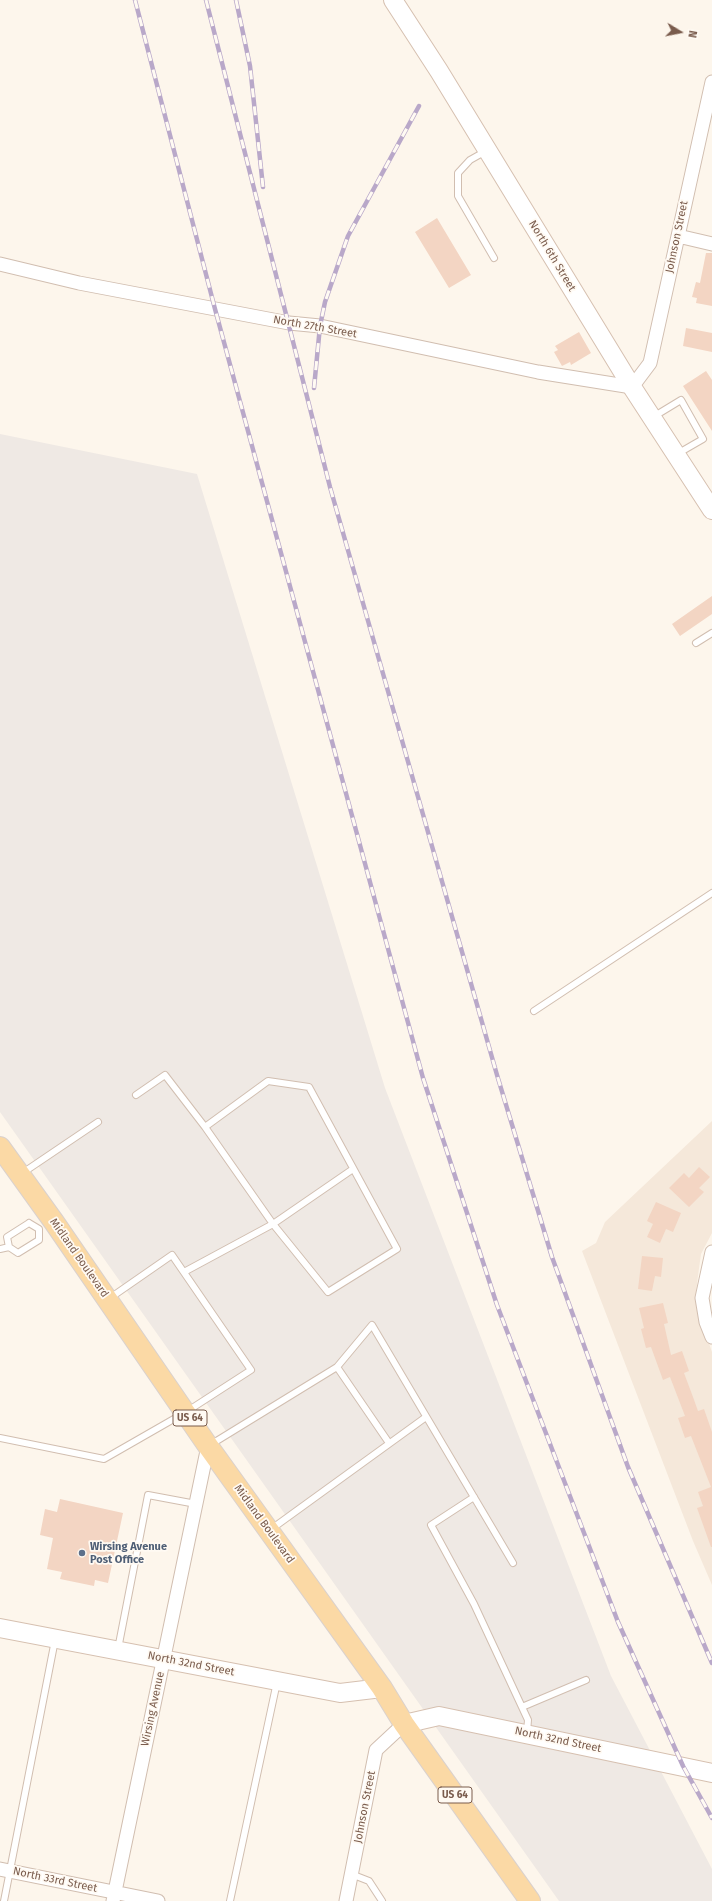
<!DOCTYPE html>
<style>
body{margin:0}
#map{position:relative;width:712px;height:1901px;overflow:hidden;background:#fdf6ec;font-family:"Fira Sans",sans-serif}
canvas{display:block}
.north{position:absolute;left:660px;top:12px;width:40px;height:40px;-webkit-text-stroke:3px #fffaf3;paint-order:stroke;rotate:100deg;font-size:11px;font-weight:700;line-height:16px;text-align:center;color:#7a5c4d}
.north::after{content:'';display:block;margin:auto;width:14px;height:18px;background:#7a5c4d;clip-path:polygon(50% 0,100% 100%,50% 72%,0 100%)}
</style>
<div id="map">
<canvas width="712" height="1901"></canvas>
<div class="north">N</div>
</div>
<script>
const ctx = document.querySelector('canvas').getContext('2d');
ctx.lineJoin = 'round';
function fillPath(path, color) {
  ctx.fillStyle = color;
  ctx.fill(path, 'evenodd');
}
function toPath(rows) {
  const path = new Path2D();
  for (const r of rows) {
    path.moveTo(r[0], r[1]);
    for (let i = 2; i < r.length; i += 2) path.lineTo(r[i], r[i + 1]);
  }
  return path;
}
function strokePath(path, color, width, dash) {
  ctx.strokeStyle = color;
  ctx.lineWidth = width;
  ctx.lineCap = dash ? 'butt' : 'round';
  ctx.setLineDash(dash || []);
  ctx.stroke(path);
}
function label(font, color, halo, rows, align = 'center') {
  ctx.font = font + ' "Fira Sans",sans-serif';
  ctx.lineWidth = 3.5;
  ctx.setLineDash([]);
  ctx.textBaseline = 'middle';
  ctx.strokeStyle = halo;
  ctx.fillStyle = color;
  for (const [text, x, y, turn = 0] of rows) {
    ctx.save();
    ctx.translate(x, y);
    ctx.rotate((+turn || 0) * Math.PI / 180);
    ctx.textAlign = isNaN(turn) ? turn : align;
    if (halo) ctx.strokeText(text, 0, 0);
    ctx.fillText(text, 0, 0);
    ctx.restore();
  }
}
fillPath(toPath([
 [712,1121,712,1233,701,1254,697,1283,696,1307,712,1352,712,1585,693,1541,582,1251,596,1243,605,1222]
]), '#f5e8da');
fillPath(toPath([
 [0,434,197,474,385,1088,611,1676,712,1869,712,1901,559,1901,0,1112]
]), '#efe9e4');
fillPath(toPath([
 [437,218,471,275,449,288,415,232],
 [706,253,712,253,712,306,696,303,697,298,692,297,696,282,700,283],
 [686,328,712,333,712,352,683,346],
 [579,332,591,353,571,365,570,362,562,366,554,352,558,350,555,346],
 [706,371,712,380,712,431,683,386],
 [712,596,712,614,680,636,672,624],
 [699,1167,710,1177,699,1188,704,1192,689,1207,669,1188,684,1173,689,1178],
 [656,1202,681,1213,673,1232,666,1229,660,1243,647,1237,653,1224,647,1221],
 [642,1256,663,1258,661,1277,655,1276,652,1291,638,1289],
 [663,1303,668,1323,664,1324,671,1355,682,1351,689,1371,684,1373,693,1397,698,1411,704,1409,712,1432,712,1547,711,1547,697,1508,703,1506,698,1492,711,1487,691,1436,685,1438,678,1418,685,1416,670,1377,663,1380,651,1347,646,1348,641,1329,644,1328,639,1308],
 [60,1499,123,1513,108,1583,95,1580,94,1586,60,1579,62,1572,47,1569,53,1538,40,1535,45,1509,57,1512]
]), '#f3d5c3');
const lane = toPath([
 [486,151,470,160,458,173,458,196,494,258],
 [653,417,681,400,703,439,677,454],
 [696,643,712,633],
 [534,1011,712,893],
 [136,1095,165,1075,205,1127,273,1224,184,1272],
 [205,1127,268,1081,309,1087,397,1249,328,1292,273,1224,353,1169],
 [21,1174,98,1122],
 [29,1223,39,1229,39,1240,18,1253,9,1247,7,1237,29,1223],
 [0,1249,9,1247],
 [337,1367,389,1443],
 [0,1438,104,1459,186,1412,251,1370,172,1255,110,1298],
 [210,1445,337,1367,372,1325,513,1563],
 [474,1497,431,1525,474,1604,528,1720,527,1732],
 [270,1530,426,1417],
 [118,1649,148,1495,196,1504],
 [522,1707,586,1680],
 [351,1874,369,1881,382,1901],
 [4,1901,55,1640],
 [230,1901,277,1682]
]);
const street = toPath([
 [678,236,712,244],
 [0,264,79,283,289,323,320,326,538,372,632,387,650,363,712,82],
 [712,1252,702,1298,706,1322,712,1337],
 [0,1869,158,1901],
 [113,1901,208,1446],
 [346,1901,376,1750,404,1724]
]);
const secondary = toPath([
 [393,0,439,71,632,387,712,510],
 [0,1628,340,1693,382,1688],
 [404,1724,439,1716,712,1773]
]);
const primary = toPath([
 [0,1147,54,1222,208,1446,382,1688,404,1724,530,1901]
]);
strokePath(lane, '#d1beb0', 8);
strokePath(street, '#d1beb0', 15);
strokePath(secondary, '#d6c0b0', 20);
strokePath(primary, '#dad1cd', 22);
strokePath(lane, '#fff', 6);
strokePath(street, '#fff', 13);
strokePath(secondary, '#fff', 18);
strokePath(primary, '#fbd9a5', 20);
const rail = toPath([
 [135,0,215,309,423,1078,497,1305,618,1622,683,1766,712,1818],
 [206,0,330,487,497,1075,552,1257,628,1467,712,1663],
 [236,0,250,66,263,187],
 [314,388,320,326,325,302,348,236,419,106]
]);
strokePath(rail, '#b9a8c9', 4.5);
strokePath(rail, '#fffaf3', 3, [9]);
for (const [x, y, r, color] of [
 [82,1553,4,"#5c6f8a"]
]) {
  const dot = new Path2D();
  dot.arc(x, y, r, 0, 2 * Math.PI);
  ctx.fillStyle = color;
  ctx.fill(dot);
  strokePath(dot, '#fffaf3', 1.5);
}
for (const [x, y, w] of [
 [190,1418,34],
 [455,1795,34]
]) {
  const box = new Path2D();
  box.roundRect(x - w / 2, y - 8, w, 16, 3);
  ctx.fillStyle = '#fffaf3';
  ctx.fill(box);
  strokePath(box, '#7a5c4d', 1);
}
label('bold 10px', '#7a5c4d', null, [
 ["US 64",190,1418],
 ["US 64",455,1795]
]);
label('11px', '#7a5c4d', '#fffaf3', [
 ["Johnson Street",677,237,-78],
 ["North 6th Street",552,256,59],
 ["North 27th Street",315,327,10],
 ["Midland Boulevard",79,1258,55],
 ["Midland Boulevard",264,1524,54],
 ["North 32nd Street",191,1664,11],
 ["Wirsing Avenue",153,1709,-78],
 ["North 32nd Street",558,1740,12],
 ["Johnson Street",365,1807,-79],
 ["North 33rd Street",55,1880,12]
]);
label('bold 11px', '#4e5e75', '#fffaf3', [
 ["Wirsing Avenue",90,1547],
 ["Post Office",90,1560]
], 'left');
</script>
